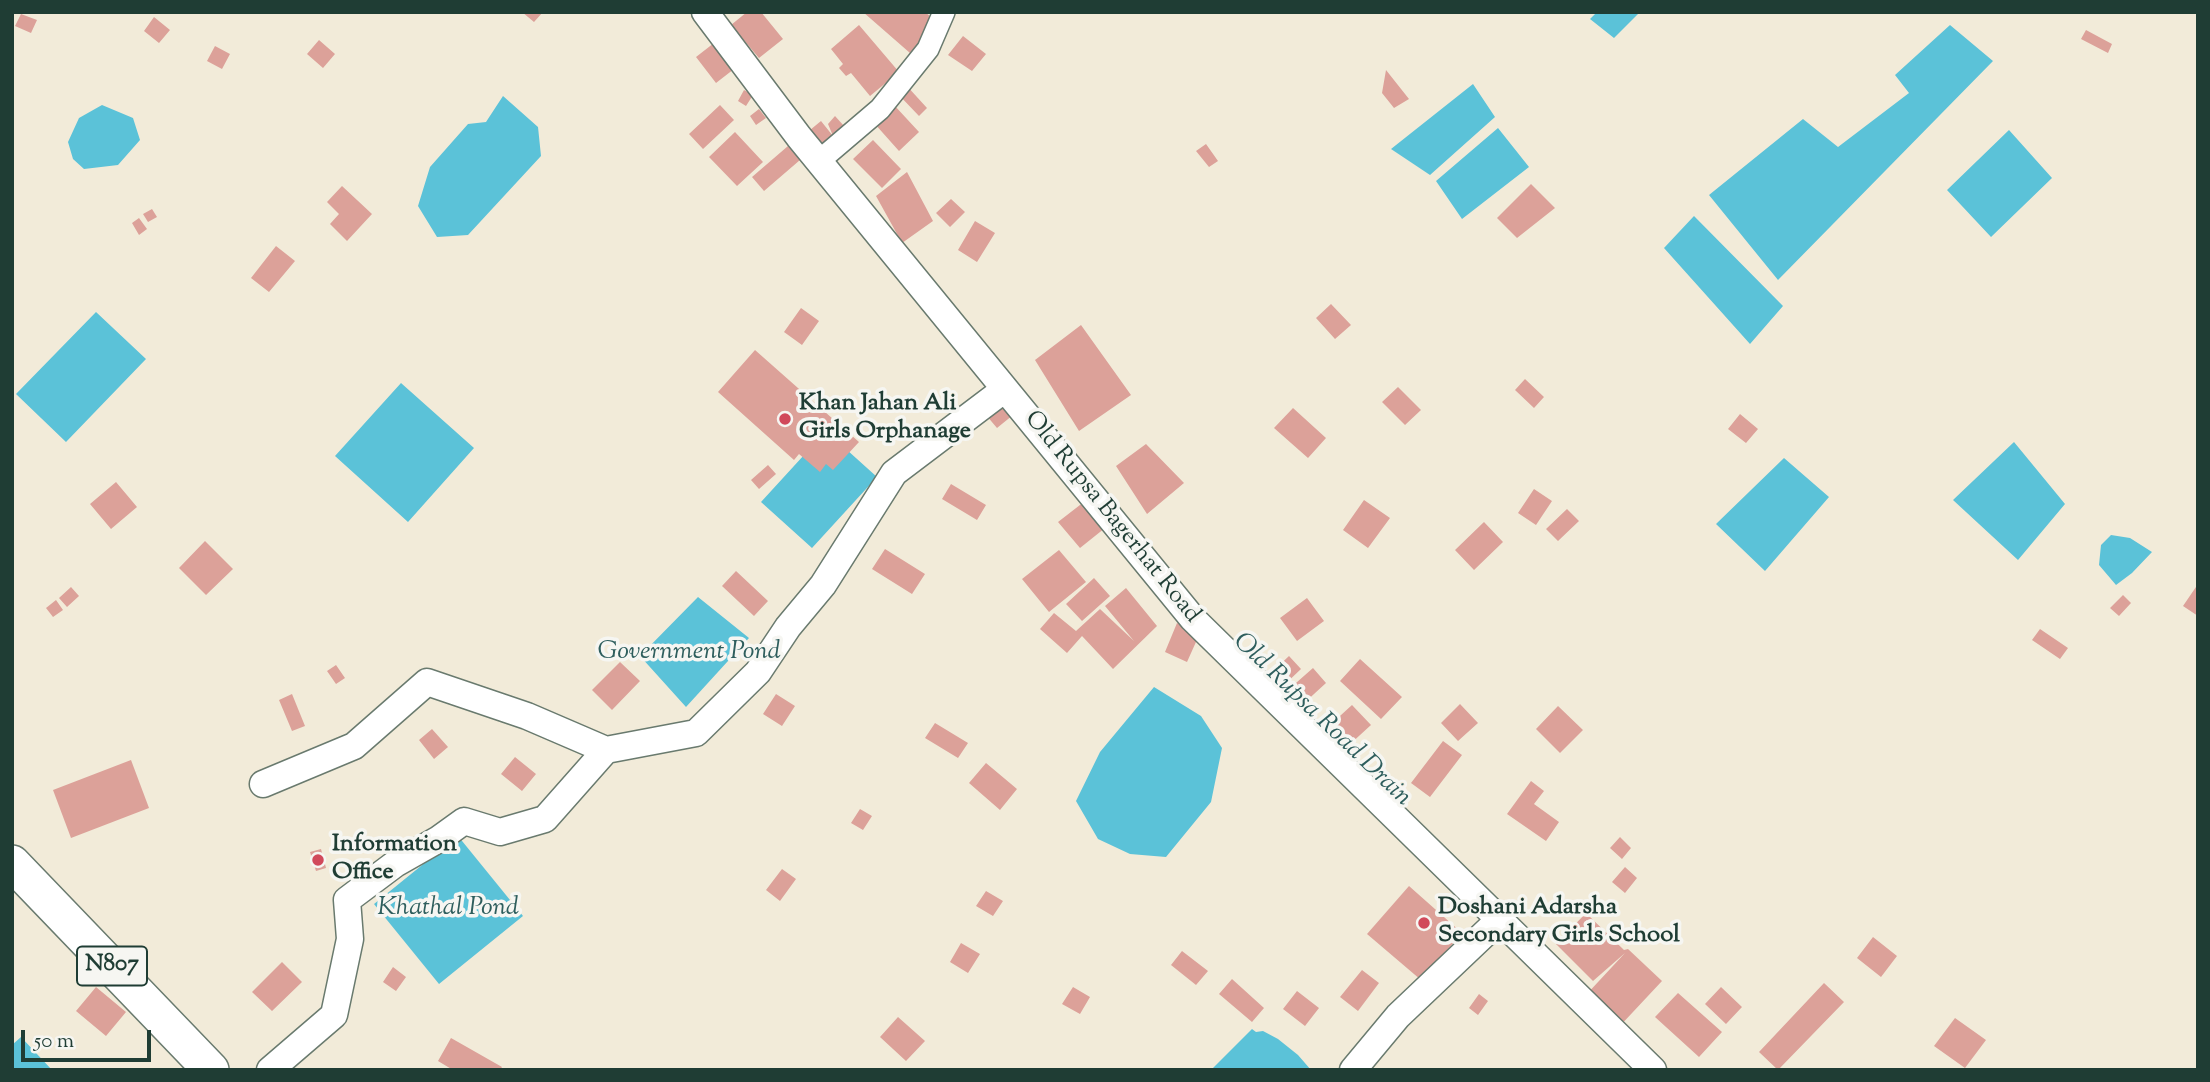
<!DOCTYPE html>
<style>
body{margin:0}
#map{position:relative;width:2210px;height:1082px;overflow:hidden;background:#f2ebd9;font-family:"Sorts Mill Goudy",serif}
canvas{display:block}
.frame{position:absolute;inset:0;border:14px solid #1f3d34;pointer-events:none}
.scale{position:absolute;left:21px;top:1030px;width:130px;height:32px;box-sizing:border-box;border:4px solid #1f3d34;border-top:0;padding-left:9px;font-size:21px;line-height:24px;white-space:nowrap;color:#1f3d34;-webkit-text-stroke:5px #f6f6f2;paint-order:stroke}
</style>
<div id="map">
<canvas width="2210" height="1082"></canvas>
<div class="frame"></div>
<div class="scale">50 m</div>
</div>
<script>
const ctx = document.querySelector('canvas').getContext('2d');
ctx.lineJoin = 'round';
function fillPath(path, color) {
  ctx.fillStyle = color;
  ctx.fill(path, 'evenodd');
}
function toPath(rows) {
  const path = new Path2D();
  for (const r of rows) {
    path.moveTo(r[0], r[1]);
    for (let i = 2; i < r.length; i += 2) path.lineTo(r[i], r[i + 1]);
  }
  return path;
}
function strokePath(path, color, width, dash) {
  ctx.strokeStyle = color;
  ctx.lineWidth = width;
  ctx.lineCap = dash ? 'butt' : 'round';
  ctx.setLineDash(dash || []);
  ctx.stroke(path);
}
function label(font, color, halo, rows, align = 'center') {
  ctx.font = font + ' "Sorts Mill Goudy",serif';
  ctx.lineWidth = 7;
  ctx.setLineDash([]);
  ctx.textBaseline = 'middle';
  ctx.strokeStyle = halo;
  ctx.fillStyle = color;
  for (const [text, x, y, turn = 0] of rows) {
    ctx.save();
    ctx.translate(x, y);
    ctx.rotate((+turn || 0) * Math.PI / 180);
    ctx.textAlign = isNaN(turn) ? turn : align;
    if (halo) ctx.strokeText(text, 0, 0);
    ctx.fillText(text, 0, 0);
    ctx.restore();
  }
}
fillPath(toPath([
 [1597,12,1640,12,1614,38,1590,19],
 [1950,25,1993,61,1778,280,1709,195,1803,119,1838,147,1909,93,1895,75],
 [1473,84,1495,117,1430,175,1391,149],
 [503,96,538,127,541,156,468,235,437,237,418,206,430,167,468,124,486,122],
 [102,105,133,118,140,140,118,165,84,169,73,159,68,142,79,118],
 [1498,128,1529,167,1462,219,1436,181],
 [2009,130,2052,178,1991,237,1947,190],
 [1694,216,1783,306,1750,344,1664,248],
 [96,312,146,359,66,442,16,394],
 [401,383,474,448,408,522,335,456],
 [826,431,877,477,812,548,761,502],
 [2014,442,2065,504,2018,560,1953,500],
 [1784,458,1829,497,1765,571,1716,524],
 [2111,535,2130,538,2152,552,2132,573,2116,585,2099,565,2101,545],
 [698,597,749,638,686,707,640,656],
 [1154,687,1201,716,1222,748,1211,802,1166,857,1130,854,1098,839,1076,801,1100,752],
 [458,836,523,916,439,984,374,904],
 [1252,1029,1256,1032,1263,1031,1278,1039,1298,1055,1311,1070,1211,1070],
 [21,1037,52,1070,12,1070,12,1045]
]), '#5bc2d8');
fillPath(toPath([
 [522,12,543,12,534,22],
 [747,12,761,12,783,39,759,58,731,25],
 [863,12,925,12,937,22,910,53],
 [21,14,37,20,31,33,15,26],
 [154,17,170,30,159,43,144,31],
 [859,25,899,72,870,96,851,73,846,76,839,68,843,64,831,49],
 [2086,30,2112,44,2108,53,2081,39],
 [963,36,986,54,972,71,948,55],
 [319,40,335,54,323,68,307,54],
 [714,43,734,69,716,83,696,57],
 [215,46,230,54,222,69,207,61],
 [1386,70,1409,99,1394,108,1382,93],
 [906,85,927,108,919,116,897,93],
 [744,90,753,95,746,106,738,101],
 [720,105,734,120,703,149,689,134],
 [894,105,919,132,899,151,874,123],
 [759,109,766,118,756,125,750,116],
 [835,116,844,126,833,136,822,145,810,130,821,121,833,136,828,124],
 [735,132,763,162,737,186,709,157],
 [873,140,901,169,882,188,853,159],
 [1206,144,1218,161,1209,167,1196,151],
 [788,146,800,160,764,191,752,177],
 [907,172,933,221,902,243,876,196],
 [1531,184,1555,208,1517,238,1497,218],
 [342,186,372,214,347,241,330,224,339,214,327,202],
 [951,199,965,212,950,227,936,213],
 [152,209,157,217,148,222,143,214],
 [139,218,147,229,139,235,132,223],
 [975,221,995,233,977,262,958,250],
 [276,246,295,261,269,292,251,278],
 [1331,304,1351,325,1335,339,1316,318],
 [801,308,819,321,802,345,784,332],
 [1081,325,1131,395,1079,431,1035,360],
 [755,350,859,442,833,470,826,464,820,472,799,454,794,460,718,392],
 [1525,379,1544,397,1534,408,1515,390],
 [1398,387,1421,410,1405,425,1382,402],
 [1002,401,1013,415,997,428,986,415],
 [1293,408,1326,438,1308,458,1274,428],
 [1740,414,1758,429,1746,443,1728,429],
 [1146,444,1184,483,1147,514,1116,466],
 [768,465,776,474,759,489,751,480],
 [116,482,137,507,111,529,90,504],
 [951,484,986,505,977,520,942,499],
 [1534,489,1552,501,1536,525,1518,513],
 [1089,498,1110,524,1080,548,1058,522],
 [1364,500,1390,518,1368,548,1343,530],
 [1567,509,1579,521,1558,541,1546,529],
 [1484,522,1503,542,1474,570,1455,550],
 [205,541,233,569,206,595,179,568],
 [885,549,925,574,912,594,872,569],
 [1059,550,1086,582,1049,612,1022,579],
 [736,571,768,601,754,616,722,586],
 [1094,578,1110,596,1082,621,1066,604],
 [2198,584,2198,616,2183,606],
 [71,587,79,596,67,607,59,598],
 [1126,588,1157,626,1113,669,1082,636,1067,653,1040,629,1054,613,1076,631,1100,609,1134,641,1105,606],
 [2123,595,2131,603,2119,616,2110,608],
 [1307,598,1324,621,1297,641,1280,618],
 [56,600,63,610,53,617,46,608],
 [1177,623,1200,633,1187,662,1165,652],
 [2040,629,2068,648,2060,659,2032,640],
 [1289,656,1301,669,1281,688,1269,675],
 [1360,659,1402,697,1381,719,1340,681],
 [620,662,640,681,612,710,592,690],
 [336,665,345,678,336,684,327,671],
 [1313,668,1326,683,1302,705,1288,690],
 [292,694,305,726,292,731,279,700],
 [776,694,795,706,782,726,763,714],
 [1460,704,1478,723,1458,741,1441,723],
 [1352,705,1371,725,1348,746,1329,726],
 [1558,706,1583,730,1560,753,1536,729],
 [935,723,968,743,958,758,925,738],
 [432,729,448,747,434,759,419,740],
 [1443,741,1462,755,1430,797,1411,783],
 [515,757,536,774,522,791,501,774],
 [131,760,149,808,71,838,53,790],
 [986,763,1017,789,1000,810,969,783],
 [1531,781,1544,791,1534,804,1559,822,1546,841,1507,814],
 [860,809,872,816,863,830,851,823],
 [1620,837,1631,848,1622,859,1610,848],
 [321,849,326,868,316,871,310,852],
 [1625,867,1637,878,1625,893,1612,882],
 [782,869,796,879,780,901,766,890],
 [1409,886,1462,933,1421,980,1367,934],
 [986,891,1003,901,993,916,976,906],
 [1586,913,1624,950,1628,949,1662,981,1618,1028,1585,996,1625,953,1593,981,1556,944],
 [1873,937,1897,956,1881,977,1857,958],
 [961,943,980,954,968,973,950,962],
 [1182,951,1208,971,1196,985,1171,965],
 [282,962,302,982,272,1011,252,992],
 [393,967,406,977,396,991,383,982],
 [1362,970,1379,983,1358,1011,1340,997],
 [1232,979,1264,1008,1252,1022,1219,994],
 [1824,983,1844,1002,1778,1070,1759,1052],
 [96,987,126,1012,106,1036,76,1011],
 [1073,987,1090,997,1080,1014,1062,1004],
 [1721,987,1742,1007,1726,1024,1705,1004],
 [1297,991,1319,1008,1305,1026,1283,1009],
 [1678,993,1722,1032,1699,1057,1655,1017],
 [1479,994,1488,1001,1478,1015,1469,1008],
 [898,1017,925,1041,906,1061,880,1037],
 [1955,1018,1986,1040,1965,1068,1934,1046],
 [451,1038,502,1067,500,1070,453,1070,438,1061]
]), '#dca199');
const minor = toPath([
 [819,161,880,109,928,49,944,12]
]);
const tertiary = toPath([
 [705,12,799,137,1193,619,1653,1070],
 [263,784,354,746,427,682,527,716,606,750],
 [270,1070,334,1015,350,939,347,900,395,864,439,839,464,821,500,832,545,819,606,750,696,733,758,672,788,627,823,585,894,473,1005,389],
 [1353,1070,1398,1016,1497,922]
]);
const trunk = toPath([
 [12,863,211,1070]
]);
strokePath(minor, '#697a6e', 24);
strokePath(tertiary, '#697a6e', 29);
strokePath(trunk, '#697a6e', 38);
strokePath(minor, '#fff', 21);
strokePath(tertiary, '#fff', 26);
strokePath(trunk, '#fff', 35);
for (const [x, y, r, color] of [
 [785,419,7,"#d1495b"],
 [318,860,7,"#d1495b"],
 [1424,923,7,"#d1495b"]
]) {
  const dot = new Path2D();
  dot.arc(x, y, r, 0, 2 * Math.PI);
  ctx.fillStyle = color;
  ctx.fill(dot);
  strokePath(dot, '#f6f6f2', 2.5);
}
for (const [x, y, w] of [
 [112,966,70]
]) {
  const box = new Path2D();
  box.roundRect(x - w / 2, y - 19.5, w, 39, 5);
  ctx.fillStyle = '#f6f6f2';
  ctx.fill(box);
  strokePath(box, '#1f3d34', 2);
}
label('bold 23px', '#1f3d34', null, [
 ["N807",112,966]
]);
label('bold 24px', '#1f3d34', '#f6f6f2', [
 ["Khan Jahan Ali",799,405],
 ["Girls Orphanage",799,433],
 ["Information",332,846],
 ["Office",332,874],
 ["Doshani Adarsha",1438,909],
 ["Secondary Girls School",1438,937]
], 'left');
label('24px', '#1f3d34', '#f6f6f2', [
 ["Old Rupsa Bagerhat Road",1111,518,51]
]);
label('italic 26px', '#2e5e5d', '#f6f6f2', [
 ["Government Pond",689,654],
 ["Old Rupsa Road Drain",1321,721,44],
 ["Khathal Pond",448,910]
]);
</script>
